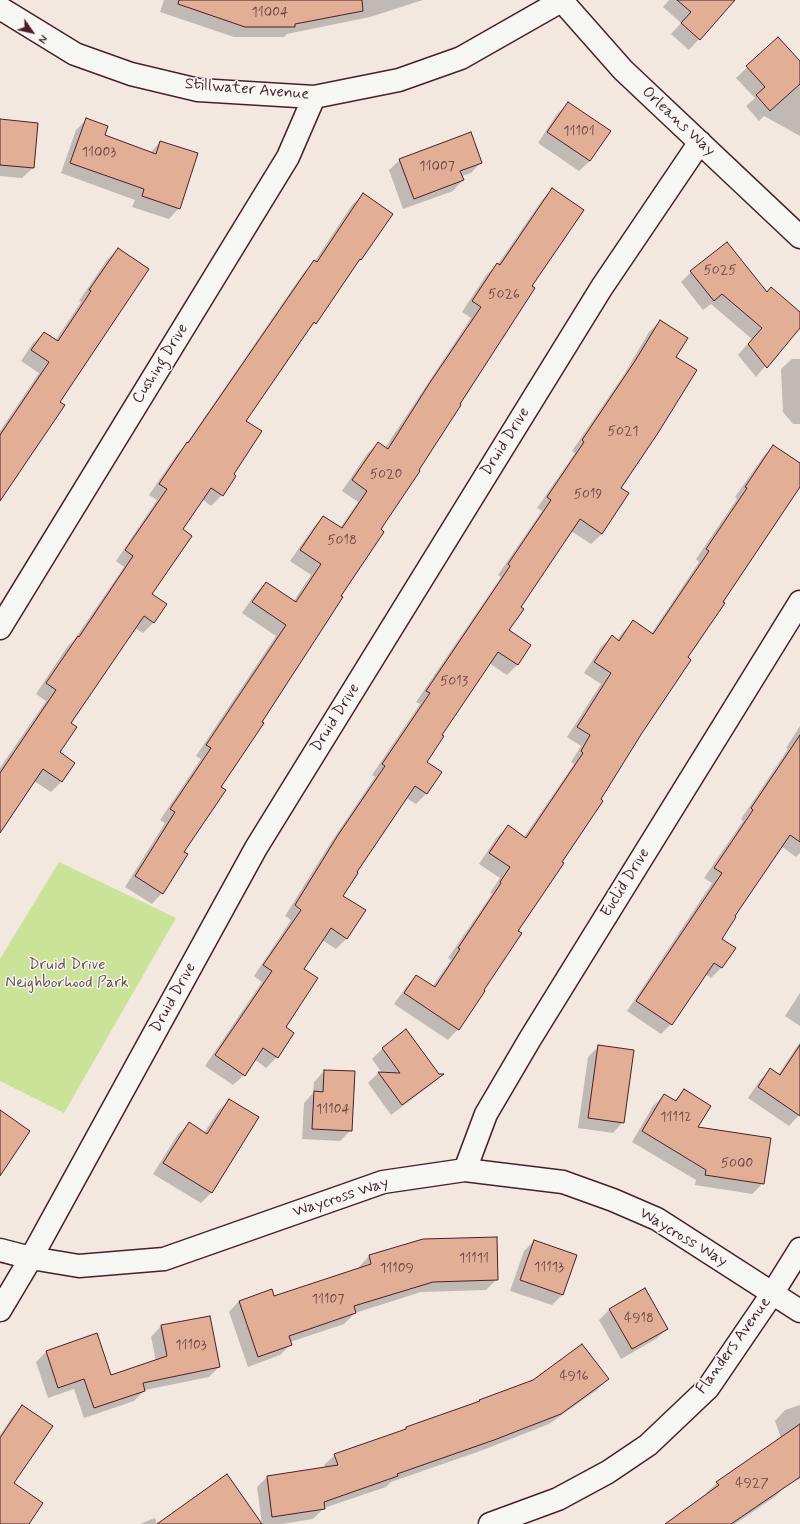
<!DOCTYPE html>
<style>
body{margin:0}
#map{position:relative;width:800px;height:1524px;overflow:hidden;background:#f2e8e0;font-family:Mynerve,sans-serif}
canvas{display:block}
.north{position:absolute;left:12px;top:12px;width:40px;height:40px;-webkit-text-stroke:3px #f6f6f2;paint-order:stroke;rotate:124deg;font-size:11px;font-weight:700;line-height:16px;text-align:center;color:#4a1f2b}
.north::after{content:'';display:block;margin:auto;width:14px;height:18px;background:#4a1f2b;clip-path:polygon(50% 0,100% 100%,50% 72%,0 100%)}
</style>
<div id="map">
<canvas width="800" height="1524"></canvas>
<div class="north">N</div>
</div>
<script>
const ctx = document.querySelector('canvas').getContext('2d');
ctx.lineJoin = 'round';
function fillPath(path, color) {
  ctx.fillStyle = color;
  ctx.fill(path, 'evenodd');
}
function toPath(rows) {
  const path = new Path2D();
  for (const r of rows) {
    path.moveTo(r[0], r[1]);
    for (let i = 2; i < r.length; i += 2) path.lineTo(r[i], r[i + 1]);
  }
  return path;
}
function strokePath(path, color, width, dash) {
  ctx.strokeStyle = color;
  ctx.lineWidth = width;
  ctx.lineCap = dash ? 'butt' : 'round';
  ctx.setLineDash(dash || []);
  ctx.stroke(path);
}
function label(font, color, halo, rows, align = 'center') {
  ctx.font = font + ' Mynerve,sans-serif';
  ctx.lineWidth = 3;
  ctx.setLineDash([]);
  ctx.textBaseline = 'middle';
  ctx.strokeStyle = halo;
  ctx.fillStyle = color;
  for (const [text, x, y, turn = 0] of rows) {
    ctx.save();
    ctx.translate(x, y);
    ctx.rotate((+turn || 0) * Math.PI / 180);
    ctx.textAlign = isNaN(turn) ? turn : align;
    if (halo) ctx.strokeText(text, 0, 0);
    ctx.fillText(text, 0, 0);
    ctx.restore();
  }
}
fillPath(toPath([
 [59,862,176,918,64,1113,0,1081,0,959]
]), '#cae398');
fillPath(toPath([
 [164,0,423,0,370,17,287,34,284,37,234,37,160,12],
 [669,0,734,0,689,50,671,34,681,23,663,7],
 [778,38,800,62,800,136,764,116,759,121,746,106,755,98,736,78],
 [568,103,610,131,590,161,579,171,538,143,557,114],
 [87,119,103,135,150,153,160,142,179,208,169,219,132,207,135,200,61,173,76,130],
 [0,120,33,168,22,178,0,176],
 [400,160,481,162,471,173,462,176,463,180,453,191,403,209,389,170],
 [552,190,531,286,220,787,183,853,162,893,152,904,125,887,165,823,160,820,201,759,196,756,276,636,242,613,255,594,266,583,293,602,311,575,290,561,313,528,323,517,340,528,358,502,342,491,367,454,378,443,385,448,471,318,462,312,487,274,498,264,542,200],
 [363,195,361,259,354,266,315,323,304,334,245,421,232,474,235,476,222,495,211,506,202,499,182,530,151,594,166,604,153,623,143,633,135,628,69,723,58,752,74,763,61,782,51,792,34,781,0,831,0,768,46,701,36,694,67,647,74,640,124,567,116,561,157,500,149,495,177,454,184,447,304,272,315,261,352,205],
 [118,249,0,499,0,431,39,373,21,361,33,343,44,333,55,341,81,302,79,301,107,260],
 [691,272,766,293,800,313,800,326,756,377,738,355,752,339,711,304,703,310,681,282],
 [660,321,675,357,619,488,628,494,602,534,591,544,571,531,519,607,508,630,530,645,517,665,507,675,489,663,440,735,426,762,441,772,426,794,416,804,406,798,356,872,342,896,347,938,336,949,322,940,302,969,284,1027,277,1057,266,1068,254,1059,244,1075,233,1085,205,1066,262,982,254,976,291,920,285,916,328,847,375,777,372,775,420,704,416,702,501,577,498,575,542,511,537,508,575,453,572,451,625,373,649,332],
 [792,359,800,359,800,424,793,424,783,412,781,369],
 [773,446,800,464,800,486,722,602,517,931,458,1029,448,1040,394,1004,406,987,416,976,432,987,451,960,448,958,492,894,490,893,500,878,479,864,497,837,508,827,524,837,574,764,571,762,581,746,567,737,601,684,584,673,601,647,612,637,617,640,623,632,633,622,651,634,699,562,696,559,737,499,735,497,763,457],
 [800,726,800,853,796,857,781,846,733,916,720,939,734,948,721,968,711,978,705,974,671,1024,661,1034,627,1011,712,883,704,878,743,821,741,819,788,749,786,748],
 [800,993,800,1026,785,1016],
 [800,1042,800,1114,789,1126,748,1098,760,1080,770,1070,778,1075],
 [599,1046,623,1122,613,1133,578,1128,588,1057],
 [383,1048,441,1075,432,1084,391,1115,368,1083,378,1073,382,1073,372,1059],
 [324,1071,351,1130,340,1141,302,1139,304,1103,313,1093,314,1082],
 [684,1090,697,1128,763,1183,752,1194,695,1185,696,1180,632,1142,653,1106,664,1095,674,1101],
 [229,1100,257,1117,211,1193,201,1203,153,1174,178,1134,189,1124,204,1133,219,1110],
 [423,1240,497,1279,486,1290,421,1292,355,1313,344,1324,290,1342,291,1344,280,1355,248,1367,229,1312,239,1301,274,1297,359,1269,359,1267,369,1256],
 [534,1241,562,1295,552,1305,510,1291,524,1251],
 [610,1309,667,1329,656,1339,621,1359,599,1320],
 [161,1326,219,1367,209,1377,145,1390,134,1401,84,1418,74,1389,48,1398,36,1362,46,1352,111,1376,156,1361,151,1337],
 [607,1379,597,1390,549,1424,483,1450,391,1482,386,1487,324,1508,313,1519,282,1524,262,1524,257,1487,267,1477,325,1468,324,1465,335,1455,404,1431,406,1428,478,1403,533,1381],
 [800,1405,800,1479,786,1484,786,1485,776,1496,735,1524,667,1524,708,1495,706,1493,717,1483,781,1438,775,1421,785,1410],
 [22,1407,13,1483,28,1524,0,1524,0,1435,12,1417],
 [155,1518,157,1524,140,1524]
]), '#0003');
const building = toPath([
 [179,0,362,0,363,11,295,24,295,27,245,27,178,4,179,0],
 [677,0,735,0,700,40,681,23,691,12,677,0],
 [778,37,800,61,800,84,770,111,756,95,765,87,746,66,778,37],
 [568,102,611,131,590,161,547,132,568,102],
 [86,118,108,126,105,135,156,154,160,141,198,153,180,209,142,196,144,189,70,163,86,118],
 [0,119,38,123,34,168,0,165,0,119],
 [471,132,482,163,460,171,464,180,414,199,399,159,471,132],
 [552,188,584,210,532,286,535,288,460,404,461,405,419,470,420,471,381,529,384,532,341,596,343,597,262,722,264,723,221,787,226,790,184,852,188,854,163,894,135,876,175,812,170,809,211,748,206,745,286,625,252,602,266,582,296,602,321,564,300,550,323,516,342,528,367,491,352,480,378,442,388,449,429,384,481,307,472,301,497,263,500,265,552,188],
 [363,193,393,214,361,260,360,259,316,324,314,322,246,421,262,431,234,474,236,476,223,496,211,488,183,529,192,536,152,594,167,604,154,623,144,616,71,723,77,727,60,752,75,763,62,782,43,769,0,833,0,773,56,690,46,683,78,636,79,637,133,556,125,550,167,489,159,484,187,442,188,443,314,260,317,262,363,193],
 [727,242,767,292,771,287,800,312,800,328,767,368,748,344,762,328,722,294,714,301,690,271,727,242],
 [118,248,149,269,60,402,65,405,0,501,0,435,49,362,31,350,44,332,58,341,91,291,89,290,118,248],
 [660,320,688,338,676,357,697,370,658,433,621,488,629,493,602,534,580,519,521,607,524,609,509,630,531,645,518,665,498,652,442,735,444,736,427,762,442,772,427,794,415,786,357,872,358,873,343,896,366,910,347,939,331,928,304,969,318,978,286,1027,294,1033,278,1058,263,1048,245,1076,215,1055,272,971,263,965,301,910,295,905,338,835,385,766,382,764,430,693,426,691,510,566,508,564,551,500,547,497,584,442,582,440,635,361,660,320],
 [773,445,800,463,800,487,723,602,725,603,688,657,691,660,642,733,601,799,603,801,562,862,564,863,518,931,522,933,484,990,485,991,459,1030,404,993,416,975,435,987,460,949,458,948,501,883,500,882,510,867,489,853,508,825,526,838,583,753,581,751,590,735,577,727,611,673,594,662,612,635,619,641,633,620,653,634,709,551,706,549,747,488,745,487,773,445],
 [800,735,800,842,790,835,735,916,736,917,722,939,736,948,722,968,714,963,672,1025,636,1001,722,873,714,868,753,810,751,808,800,735],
 [406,1029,439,1074,444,1074,402,1105,378,1072,400,1073,382,1048,406,1029],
 [598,1045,634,1050,624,1123,588,1118,598,1045],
 [800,1045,800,1116,758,1087,770,1068,780,1075,800,1045],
 [324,1070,355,1071,352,1131,312,1129,314,1091,323,1092,324,1070],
 [684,1089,711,1106,698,1127,771,1138,764,1184,705,1175,706,1170,642,1131,664,1094,676,1101,684,1089],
 [229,1099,259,1117,212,1193,163,1163,189,1122,207,1134,229,1099],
 [0,1110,30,1131,0,1176,0,1110],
 [497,1237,498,1280,433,1282,354,1306,356,1313,289,1336,292,1345,258,1357,239,1301,272,1289,274,1296,371,1264,369,1255,423,1239,497,1237],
 [534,1240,577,1255,563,1295,520,1280,534,1240],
 [645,1288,668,1329,632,1349,609,1309,645,1288],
 [210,1316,220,1367,143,1383,145,1391,94,1408,84,1379,58,1388,46,1351,97,1333,111,1375,167,1356,161,1325,210,1316],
 [582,1344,609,1379,561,1414,494,1440,397,1474,398,1476,324,1502,325,1509,272,1517,267,1476,338,1465,334,1454,406,1429,406,1427,480,1401,479,1400,533,1380,582,1344],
 [22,1405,53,1426,14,1483,43,1503,29,1524,0,1524,0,1438,22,1405],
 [800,1424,800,1477,731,1524,665,1524,719,1485,716,1482,800,1424],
 [227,1474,262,1524,157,1524,227,1474]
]);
fillPath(building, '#e2ae96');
strokePath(building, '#4a1f2b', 1);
const minor = toPath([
 [562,1,623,70,800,237],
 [0,8,75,54,131,74,198,90,314,97,399,80,461,58,563,0],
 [0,628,288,157,314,97],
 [465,1170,486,1114,530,1039,800,602],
 [0,1250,31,1258,79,1266,164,1259,383,1182,465,1170,563,1182,613,1200,657,1219,800,1311],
 [0,1310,31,1258,256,848,602,287,700,142],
 [490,1524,558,1499,608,1472,648,1445,708,1388,772,1294,800,1249]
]);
strokePath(minor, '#4a1f2b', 25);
strokePath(minor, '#f6f6f2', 22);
label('14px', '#704346', null, [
 ["11004",270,13],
 ["11101",579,132],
 ["11003",99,153],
 ["11007",437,167],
 ["5025",720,271],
 ["5026",504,295],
 ["5021",623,432],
 ["5020",386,475],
 ["5019",588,495],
 ["5018",342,541],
 ["5013",454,682],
 ["11104",333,1110],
 ["11112",676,1118],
 ["5000",737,1164],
 ["11111",474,1259],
 ["11113",549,1268],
 ["11109",397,1269],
 ["11107",328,1300],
 ["4918",639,1319],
 ["11103",191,1346],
 ["4916",574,1377],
 ["4927",752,1484]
]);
label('16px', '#4a1f2b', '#f6f6f2', [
 ["Stillwater Avenue",247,90,5],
 ["Orleans Way",678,122,43],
 ["Cushing Drive",161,364,-58],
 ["Druid Drive",506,442,-58],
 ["Druid Drive",336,718,-58],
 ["Euclid Drive",626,883,-58],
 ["Druid Drive",174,998,-61],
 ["Waycross Way",341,1198,-18],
 ["Waycross Way",683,1238,31],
 ["Flanders Avenue",734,1346,-54]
]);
label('16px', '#6a5046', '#f6f6f2', [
 ["Druid Drive",67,966],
 ["Neighborhood Park",67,984]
]);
</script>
